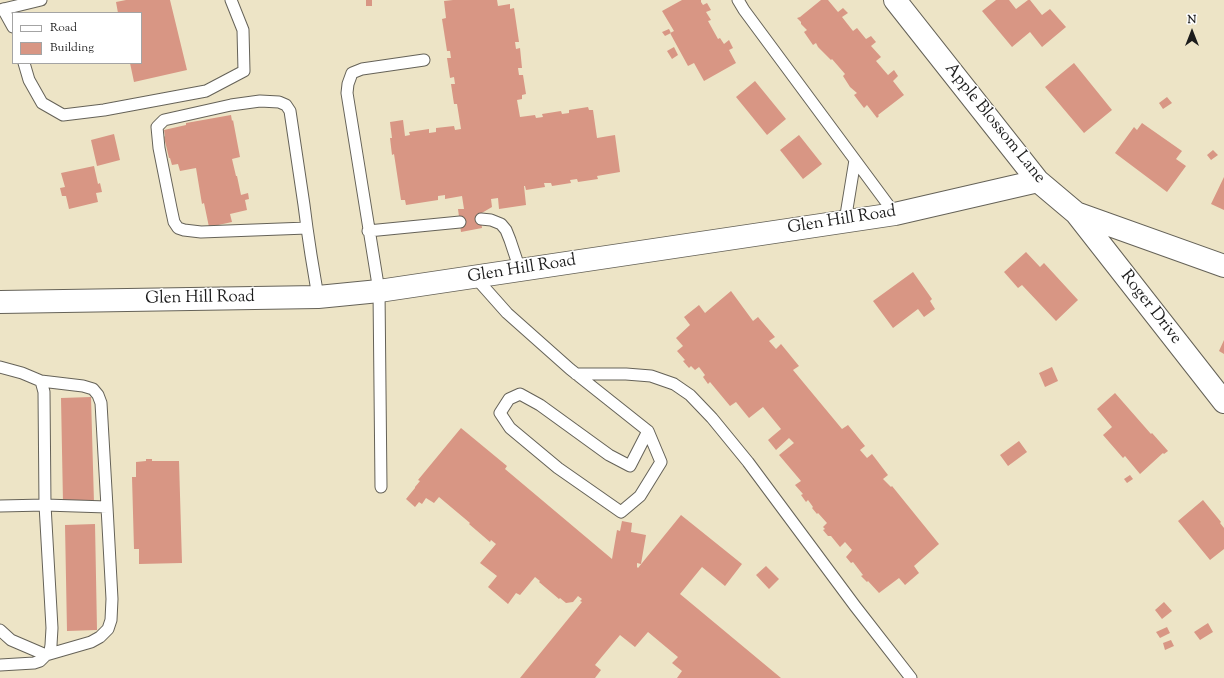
<!DOCTYPE html>
<style>
body{margin:0}
#map{position:relative;width:1224px;height:678px;overflow:hidden;background:#ede4c6;font-family:"Sorts Mill Goudy",serif}
canvas{display:block}
.legend{position:absolute;left:12px;top:12px;width:130px;height:52px;box-sizing:border-box;background:#fff;border:1px solid #a4a4a4;margin:0;padding:5px 7px;list-style:none;font-size:12px;color:#1c1c1c}
.legend li{display:flex;align-items:center;gap:8px;height:20px}
.legend b{width:20px;border:1px solid #a4a4a4}
.north{position:absolute;left:1172px;top:12px;width:40px;height:40px;-webkit-text-stroke:3px #fff;paint-order:stroke;rotate:0deg;font-size:11px;font-weight:700;line-height:16px;text-align:center;color:#1c1c1c}
.north::after{content:'';display:block;margin:auto;width:14px;height:18px;background:#1c1c1c;clip-path:polygon(50% 0,100% 100%,50% 72%,0 100%)}
</style>
<div id="map">
<canvas width="1224" height="678"></canvas>
<ul class="legend">
<li><b style="height:5px;background:#fff"></b>Road</li>
<li><b style="height:11px;background:#d89684"></b>Building</li>
</ul>
<div class="north">N</div>
</div>
<script>
const ctx = document.querySelector('canvas').getContext('2d');
ctx.lineJoin = 'round';
function fillPath(path, color) {
  ctx.fillStyle = color;
  ctx.fill(path, 'evenodd');
}
function toPath(rows) {
  const path = new Path2D();
  for (const r of rows) {
    path.moveTo(r[0], r[1]);
    for (let i = 2; i < r.length; i += 2) path.lineTo(r[i], r[i + 1]);
  }
  return path;
}
function strokePath(path, color, width, dash) {
  ctx.strokeStyle = color;
  ctx.lineWidth = width;
  ctx.lineCap = dash ? 'butt' : 'round';
  ctx.setLineDash(dash || []);
  ctx.stroke(path);
}
function label(font, color, halo, rows, align = 'center') {
  ctx.font = font + ' "Sorts Mill Goudy",serif';
  ctx.lineWidth = 3;
  ctx.setLineDash([]);
  ctx.textBaseline = 'middle';
  ctx.strokeStyle = halo;
  ctx.fillStyle = color;
  for (const [text, x, y, turn = 0] of rows) {
    ctx.save();
    ctx.translate(x, y);
    ctx.rotate((+turn || 0) * Math.PI / 180);
    ctx.textAlign = isNaN(turn) ? turn : align;
    if (halo) ctx.strokeText(text, 0, 0);
    ctx.fillText(text, 0, 0);
    ctx.restore();
  }
}
fillPath(toPath([
 [126,0,170,0,187,70,134,82,130,63,141,63,141,13,118,13,116,2],
 [366,0,372,0,372,6,366,6],
 [453,0,497,0,498,6,510,4,510,9,514,8,519,42,515,42,516,49,520,48,522,68,518,68,519,75,523,75,526,94,522,95,522,99,517,100,520,117,535,115,536,118,543,117,542,114,561,111,562,114,569,113,569,110,588,107,589,110,593,110,597,138,615,135,620,172,597,176,598,179,578,182,577,179,570,180,571,183,552,186,551,183,544,183,545,187,526,190,525,186,524,186,526,205,499,209,498,198,491,199,492,207,480,214,482,228,461,232,458,209,464,209,462,196,445,199,445,195,438,196,438,200,406,205,405,200,401,200,394,154,392,155,390,138,392,138,390,122,403,120,405,136,410,135,409,132,429,129,429,133,436,132,436,128,454,126,455,130,461,129,457,104,454,104,451,84,455,84,454,77,450,78,447,58,451,58,450,51,447,51,442,19,446,18,444,1],
 [682,0,701,0,701,2,703,5,707,3,711,10,706,12,711,20,708,21,718,39,720,38,724,44,729,40,733,48,729,50,736,63,704,81,694,63,688,66,670,33,674,31,662,11],
 [821,0,828,0,838,12,843,8,848,13,842,17,853,31,857,28,866,39,871,36,876,42,871,46,881,57,876,61,888,75,894,70,898,76,893,81,904,95,878,115,879,116,877,118,867,105,864,108,854,95,857,93,850,87,843,76,845,74,832,59,831,60,818,47,816,43,813,45,804,32,807,30,801,24,801,22,797,18,800,17],
 [996,0,1009,0,1016,9,1028,0,1030,0,1042,15,1050,9,1066,27,1042,47,1030,32,1012,47,982,11],
 [669,29,671,33,665,36,662,32],
 [674,47,678,55,672,59,667,51],
 [1074,63,1112,110,1084,133,1045,87],
 [755,81,786,119,767,135,736,97],
 [1167,97,1172,103,1163,109,1159,103],
 [231,115,232,121,233,120,240,157,232,159,236,176,237,176,241,195,248,193,249,199,245,200,247,210,230,214,232,222,209,227,204,203,202,204,196,168,180,171,178,164,172,165,170,158,169,158,164,137,165,136,164,130,186,125,186,123],
 [1142,123,1182,151,1176,159,1186,166,1167,192,1115,153,1134,127,1137,130],
 [114,134,120,160,97,166,91,140],
 [799,135,822,164,803,179,780,150],
 [1213,150,1218,155,1211,160,1207,155],
 [94,166,98,184,100,183,102,192,96,193,98,202,69,209,66,196,62,196,60,188,65,187,61,173],
 [1224,177,1224,210,1211,204],
 [1026,252,1040,267,1044,263,1078,300,1056,321,1022,285,1018,288,1004,272],
 [913,272,932,299,930,301,935,309,924,317,918,309,893,328,873,301],
 [731,291,753,321,758,317,775,337,769,341,776,349,781,344,799,366,793,370,842,429,848,425,865,446,860,450,867,458,872,454,888,475,883,479,891,487,892,486,939,544,914,566,919,573,905,585,899,578,879,593,868,581,867,582,861,576,863,575,853,562,851,563,846,557,852,550,845,542,840,547,831,536,828,536,823,530,825,529,823,527,827,523,818,513,817,514,812,508,813,507,808,500,806,502,801,495,803,494,795,485,801,481,779,455,794,443,789,438,776,450,768,440,781,429,763,407,749,418,736,402,730,406,710,382,708,384,703,377,705,375,699,367,695,370,691,366,689,368,683,361,685,360,677,351,683,346,676,338,690,325,684,317,699,305,705,313],
 [1224,340,1224,354,1219,351],
 [1052,367,1058,381,1045,387,1039,373],
 [1115,393,1151,434,1152,433,1168,451,1164,454,1163,453,1140,474,1125,456,1123,458,1103,435,1112,427,1097,409],
 [91,397,94,503,63,503,61,398],
 [461,428,507,466,505,469,612,559,617,530,620,531,622,521,632,523,631,532,646,535,641,564,637,563,637,567,638,568,681,515,742,564,725,586,702,567,680,594,781,678,677,678,682,671,672,663,678,657,648,632,635,647,620,635,595,665,601,670,595,678,520,678,582,602,580,601,582,599,578,596,573,602,566,603,560,598,559,599,539,582,540,581,535,577,520,595,516,593,508,604,488,587,497,576,480,563,496,544,491,540,490,542,469,524,470,523,439,497,434,503,426,498,422,504,419,502,415,507,406,499,415,488,415,487,420,481,418,480],
 [1019,441,1027,452,1008,466,1000,455],
 [146,459,152,459,152,461,179,461,182,563,139,564,139,549,134,549,132,477,136,477,136,462,146,461],
 [1130,475,1133,479,1127,483,1124,479],
 [1203,500,1221,522,1220,523,1224,528,1224,549,1210,560,1178,521],
 [95,524,97,630,67,631,65,525],
 [766,566,779,579,769,589,756,575],
 [1164,602,1172,611,1162,619,1155,610],
 [1208,623,1213,632,1200,640,1194,632],
 [1167,627,1170,633,1160,638,1156,632],
 [1171,640,1174,646,1165,650,1163,643]
]), '#d89684');
const service = toPath([
 [738,0,744,10,895,214],
 [3,9,13,27],
 [0,10,41,0],
 [24,63,29,80,42,103,63,115,104,110,206,91,244,71,243,30,231,0],
 [481,219,491,220,501,224,506,230,510,240,520,270],
 [845,221,855,160],
 [307,228,201,232,184,230,178,228,174,222,171,208,159,148,157,127,164,120,231,105,260,101,279,102,286,105,290,111,304,205,307,228,311,255,318,297],
 [368,231,460,222],
 [475,277,507,313,570,369,648,431,661,462,640,496,621,512,558,468,510,428,500,413,509,399,520,394,540,405,609,455,630,466,648,431],
 [0,367,22,373,41,381,83,386,93,389,98,395,101,403,107,507,112,599,111,620,108,629,100,637,91,642,46,655,11,640,0,630],
 [576,374,626,374,651,376,674,384,690,395,712,418,748,462,855,606,911,678],
 [41,381,44,392,45,505,107,507],
 [381,487,379,291,347,93,348,84,352,73,362,69,424,60],
 [0,506,45,505,52,628,51,645,50,651,40,661,34,663,0,665]
]);
const minor = toPath([
 [895,0,1038,181,1076,213,1224,266],
 [1076,213,1224,402],
 [0,302,318,297,379,291,895,214,1038,181]
]);
strokePath(service, '#656258', 13);
strokePath(minor, '#656258', 24);
strokePath(service, '#fff', 11);
strokePath(minor, '#fff', 22);
label('17px', '#1c1c1c', '#fff', [
 ["Apple Blossom Lane",994,124,51],
 ["Glen Hill Road",842,221,-9],
 ["Glen Hill Road",522,270,-9],
 ["Glen Hill Road",200,299,-1],
 ["Roger Drive",1150,308,52]
]);
</script>
